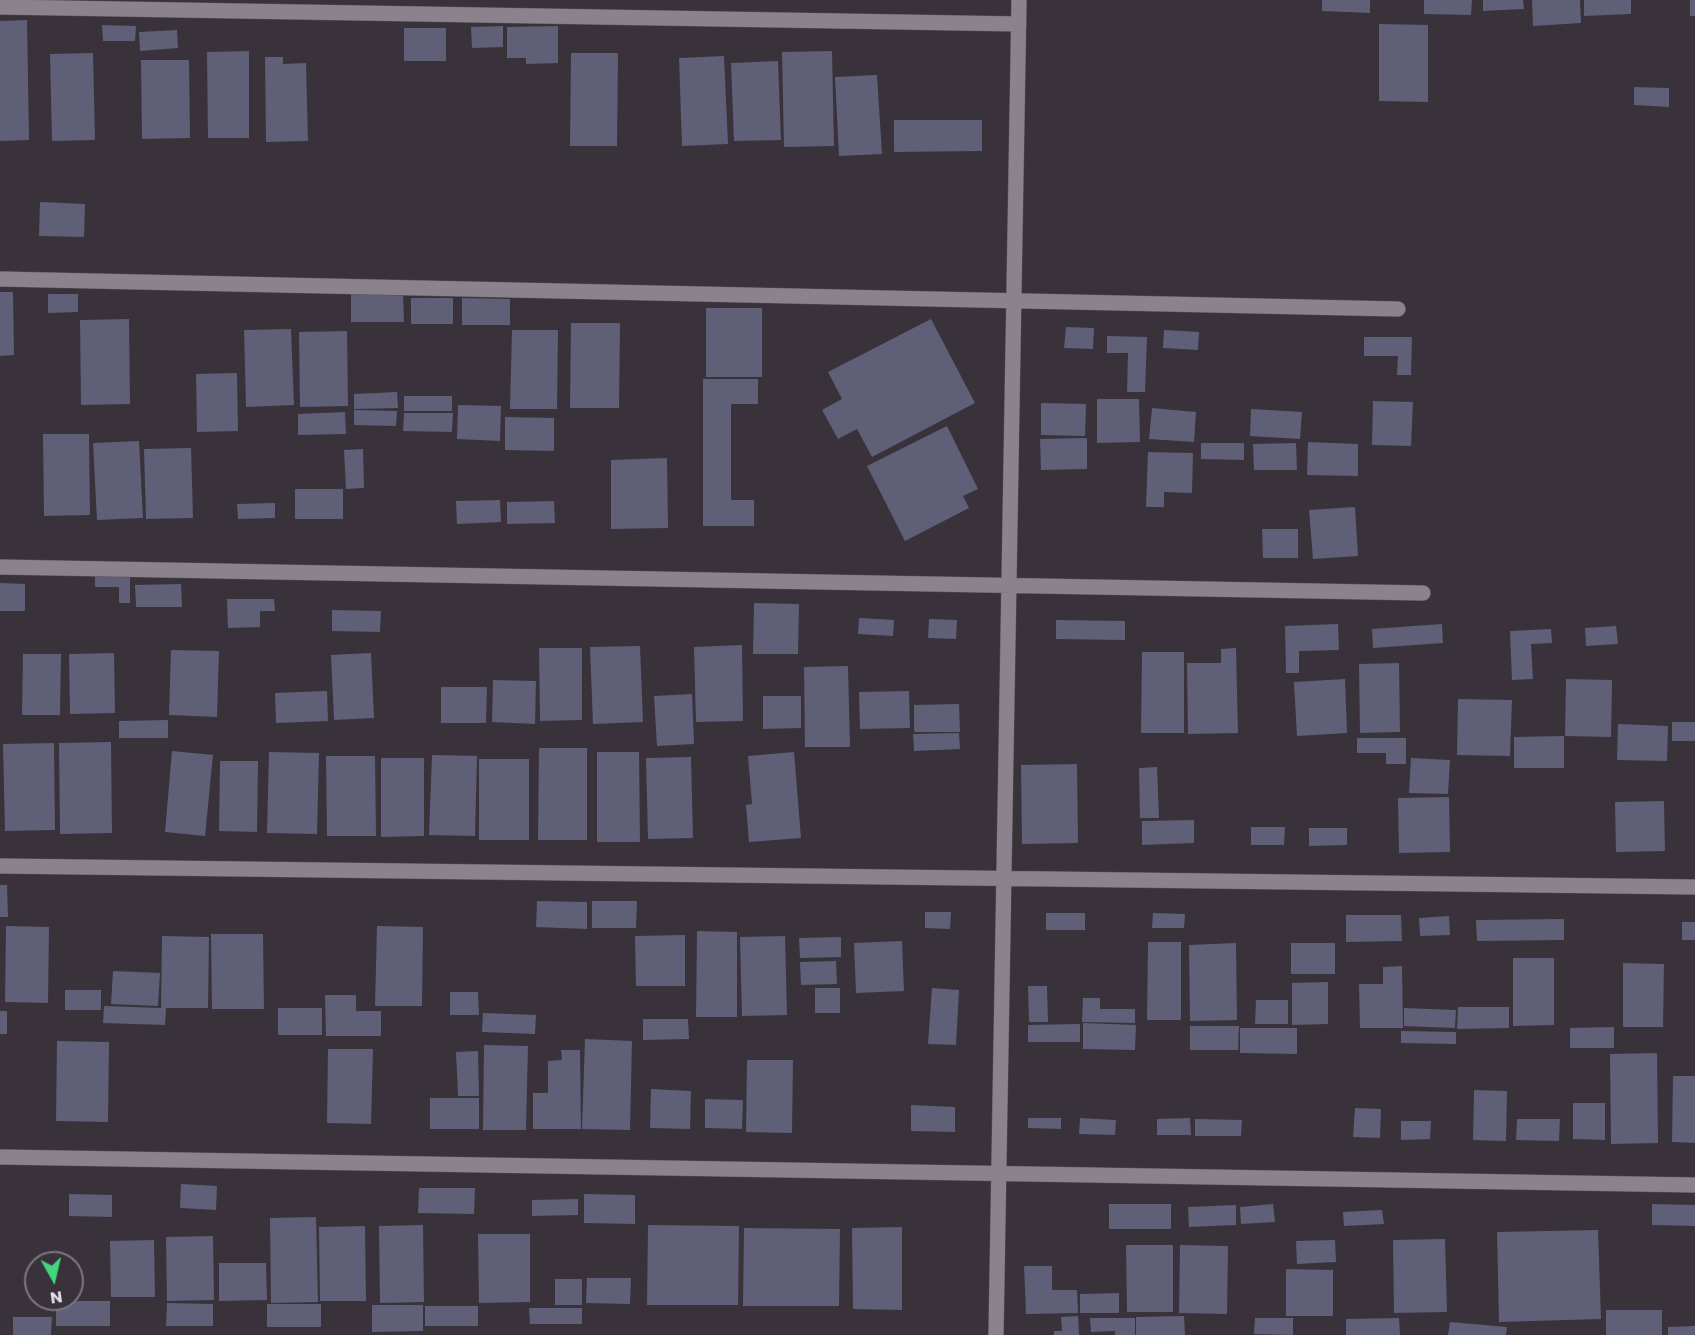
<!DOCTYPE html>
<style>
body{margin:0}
#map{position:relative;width:1695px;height:1335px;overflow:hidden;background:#39323b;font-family:Poppins,sans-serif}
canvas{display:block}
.north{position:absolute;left:24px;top:1251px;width:60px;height:60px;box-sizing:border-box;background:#39323b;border:2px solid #7c767e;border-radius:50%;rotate:172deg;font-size:16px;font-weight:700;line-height:24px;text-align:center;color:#e1dce3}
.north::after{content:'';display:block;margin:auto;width:21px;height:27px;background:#41d77c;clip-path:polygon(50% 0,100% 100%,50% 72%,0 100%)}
</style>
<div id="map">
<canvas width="1695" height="1335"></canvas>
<div class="north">N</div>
</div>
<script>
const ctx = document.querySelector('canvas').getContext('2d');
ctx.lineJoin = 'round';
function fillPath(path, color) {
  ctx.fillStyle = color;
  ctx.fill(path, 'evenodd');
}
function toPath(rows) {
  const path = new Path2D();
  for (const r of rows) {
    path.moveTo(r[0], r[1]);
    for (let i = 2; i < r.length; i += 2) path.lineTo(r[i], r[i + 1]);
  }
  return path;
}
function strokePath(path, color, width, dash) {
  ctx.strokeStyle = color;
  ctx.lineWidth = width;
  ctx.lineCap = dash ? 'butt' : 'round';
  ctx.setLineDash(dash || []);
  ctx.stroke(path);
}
fillPath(toPath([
 [1322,0,1370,0,1370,13,1322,11],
 [1424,0,1472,0,1471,15,1424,14],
 [1483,0,1523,0,1524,9,1483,11],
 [1532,0,1580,0,1581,23,1533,26],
 [1584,0,1631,0,1631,14,1584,16],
 [1690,0,1695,0,1695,16,1690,16],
 [27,20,29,140,0,141,0,21],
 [1379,24,1428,25,1428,102,1379,101],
 [102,25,136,26,135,41,103,41],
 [503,26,503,47,472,48,471,27],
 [558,26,558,63,526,64,526,58,507,58,507,27],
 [404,28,446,28,446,61,404,61],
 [177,30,178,48,140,51,139,32],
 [249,51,249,138,208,138,207,52],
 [832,51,834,146,784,147,782,52],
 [93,53,95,140,52,141,50,54],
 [571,53,618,53,617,146,570,146],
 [724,56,728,144,682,146,679,58],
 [265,57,283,57,283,64,306,63,308,141,266,142],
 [141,60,189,60,190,138,142,139],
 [778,61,781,140,734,141,731,63],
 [877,75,882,154,839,156,835,77],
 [1634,87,1669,88,1669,107,1634,105],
 [894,120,982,120,982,151,894,152],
 [40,202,85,204,84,237,39,236],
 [0,292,13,292,14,355,0,356],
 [48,294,78,294,78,312,48,313],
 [351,294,403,294,404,322,351,322],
 [411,298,453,298,453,324,411,324],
 [462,298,510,299,510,325,462,325],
 [706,308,762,308,762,377,706,377],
 [129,319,130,404,81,405,80,320],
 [931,319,975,403,872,457,857,429,838,439,822,410,842,399,828,372],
 [571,323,620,323,619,408,570,408],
 [1066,327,1094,328,1093,349,1064,348],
 [291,329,294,405,246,407,244,330],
 [512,330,558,330,557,409,510,409],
 [1164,330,1199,332,1198,350,1163,348],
 [347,331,348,406,300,407,299,332],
 [1107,336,1147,337,1145,392,1127,392,1128,353,1107,353],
 [1364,337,1412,337,1411,375,1397,375,1398,356,1364,356],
 [237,373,238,431,197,432,196,374],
 [703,379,758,379,758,404,731,404,731,500,754,500,754,526,703,526],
 [397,392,398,408,354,409,354,394],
 [404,396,452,396,452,411,404,411],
 [1097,399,1139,399,1140,442,1097,443],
 [1373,401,1413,402,1411,446,1372,445],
 [1041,403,1086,404,1085,436,1041,435],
 [458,405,501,406,500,441,457,439],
 [1152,408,1196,412,1194,442,1149,439],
 [1251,409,1302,412,1300,439,1250,436],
 [354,410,397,411,396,426,354,425],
 [345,412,346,434,298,435,298,414],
 [404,413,453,413,452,432,403,431],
 [505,417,554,418,554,451,505,450],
 [947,426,978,489,963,496,969,508,905,541,867,466],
 [43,434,89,434,90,515,44,516],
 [1087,438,1087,469,1041,470,1040,439],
 [139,441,143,518,97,520,93,443],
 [1308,442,1358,444,1358,476,1307,475],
 [1201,443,1244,443,1244,460,1201,459],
 [1296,443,1297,470,1254,470,1253,444],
 [191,448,193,518,146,519,144,449],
 [363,449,364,488,346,489,344,450],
 [1148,452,1193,453,1192,493,1164,492,1164,507,1146,507],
 [667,458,668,528,611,529,611,460],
 [295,489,343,489,343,519,295,519],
 [500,500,501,522,457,524,456,501],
 [554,501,555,523,507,524,507,502],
 [275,503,275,518,238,519,237,504],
 [1355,507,1358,556,1313,559,1309,510],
 [1262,529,1298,529,1298,558,1263,558],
 [95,576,130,576,130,603,119,603,119,587,95,587],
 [0,583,25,584,25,611,0,611],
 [181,584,182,607,136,607,135,585],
 [227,599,274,599,275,611,260,611,260,627,228,628],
 [754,603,799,604,798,654,753,654],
 [332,610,381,611,380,632,332,631],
 [859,618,894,620,893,636,858,634],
 [929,619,957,620,956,639,928,638],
 [1056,620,1125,621,1125,640,1056,639],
 [1338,624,1339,650,1299,651,1299,673,1286,673,1285,626],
 [1442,624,1443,643,1373,648,1372,629],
 [1616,626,1618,644,1586,646,1585,628],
 [1551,629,1552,643,1531,644,1533,679,1512,680,1510,631],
 [742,645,743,721,696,722,694,647],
 [640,646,643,722,593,724,590,647],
 [539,648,582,648,582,720,540,721],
 [1236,648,1238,733,1188,734,1187,663,1221,663,1221,649],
 [171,650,219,651,217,717,169,715],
 [1142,652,1184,652,1184,733,1141,733],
 [114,653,115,713,70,714,69,654],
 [371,653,374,718,334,720,331,655],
 [23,654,61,654,60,715,22,715],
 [1399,663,1400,732,1360,733,1359,664],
 [848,666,850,747,805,747,804,667],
 [1345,679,1347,733,1297,736,1294,682],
 [1566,679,1612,680,1611,737,1565,736],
 [493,680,536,681,535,724,492,722],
 [441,687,487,687,486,723,441,723],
 [327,691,328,721,276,723,275,693],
 [909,691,910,728,860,729,859,692],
 [692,694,694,744,657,746,654,696],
 [763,696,801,696,801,728,763,729],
 [1458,699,1512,700,1510,756,1457,755],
 [959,704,960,732,914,732,914,705],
 [168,720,168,738,119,738,119,721],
 [1672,722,1695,722,1695,741,1672,741],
 [1618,724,1668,726,1667,761,1617,760],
 [959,733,960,749,914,751,913,734],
 [1564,736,1564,768,1514,768,1514,737],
 [1357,738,1406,738,1406,764,1386,764,1386,753,1357,753],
 [111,742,112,833,60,834,59,743],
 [54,743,55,830,5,831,3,744],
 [539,748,587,748,587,840,538,840],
 [172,751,213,755,205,836,165,832],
 [269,752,319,753,317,834,267,833],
 [597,752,639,752,640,842,597,842],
 [794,752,801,838,749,842,746,805,752,804,748,756],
 [432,755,477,756,475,836,429,835],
 [326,756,375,756,376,836,327,836],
 [691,757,693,838,648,839,646,758],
 [381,758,424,758,424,836,381,837],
 [1411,758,1450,760,1448,794,1409,793],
 [479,759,529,759,529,840,479,840],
 [220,761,258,761,257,832,219,831],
 [1077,764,1078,843,1022,844,1021,765],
 [1157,767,1159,818,1140,818,1139,768],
 [1449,797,1450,852,1399,853,1398,798],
 [1664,801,1665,851,1616,852,1615,802],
 [1194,820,1194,843,1142,845,1142,821],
 [1251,827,1285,827,1284,845,1251,845],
 [1309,828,1347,828,1347,845,1309,846],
 [0,885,7,885,8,917,0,917],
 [537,901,587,902,587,929,536,927],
 [592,901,637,901,636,928,592,928],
 [925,912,951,912,950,929,925,928],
 [1046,913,1085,913,1085,930,1046,930],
 [1153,913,1185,914,1184,928,1152,928],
 [1346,915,1401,915,1402,941,1346,942],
 [1449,916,1450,935,1420,936,1419,918],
 [1564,919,1564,940,1477,941,1476,920],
 [1682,922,1695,922,1695,940,1682,940],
 [6,926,49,927,48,1003,5,1002],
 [377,926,423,927,422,1006,375,1006],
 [697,931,737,932,737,1017,696,1017],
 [211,934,263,934,264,1009,212,1009],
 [685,935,685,986,636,986,635,936],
 [162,936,209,937,208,1008,166,1008,165,1025,103,1023,104,1006,161,1008],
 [785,936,787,1015,742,1016,740,937],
 [841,937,841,957,800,958,799,938],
 [902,941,904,991,856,993,854,943],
 [1148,942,1181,942,1181,1020,1147,1020],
 [1236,943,1237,1020,1190,1021,1189,945],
 [1291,943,1335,943,1335,974,1291,974],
 [1513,958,1554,958,1554,1025,1513,1026],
 [836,961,837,984,801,985,800,962],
 [1623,963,1664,964,1663,1027,1623,1027],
 [1402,966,1403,1028,1360,1028,1359,984,1383,984,1383,967],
 [113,971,160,973,158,1006,111,1004],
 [1328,982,1328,1024,1292,1025,1292,983],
 [1028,986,1047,986,1048,1022,1029,1022],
 [815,988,840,988,840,1013,815,1013],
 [932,988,959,990,956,1045,928,1044],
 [65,990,101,990,101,1010,65,1010],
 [450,992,478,992,479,1015,450,1015],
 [325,995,356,995,356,1011,381,1011,381,1036,326,1036],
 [1083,998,1100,998,1100,1009,1135,1009,1135,1023,1082,1022],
 [1256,1000,1288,1000,1288,1024,1255,1024],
 [1458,1007,1509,1007,1509,1028,1457,1029],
 [278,1008,322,1008,322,1035,278,1035],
 [1404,1008,1456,1010,1455,1028,1404,1026],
 [0,1011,7,1011,7,1034,0,1034],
 [483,1013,536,1015,535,1034,482,1032],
 [643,1019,688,1019,689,1039,643,1040],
 [1083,1023,1136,1025,1135,1050,1083,1049],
 [1080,1024,1080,1042,1028,1042,1028,1025],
 [1190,1026,1239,1026,1238,1050,1190,1050],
 [1614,1027,1614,1048,1570,1048,1570,1028],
 [1240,1028,1297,1028,1297,1054,1240,1053],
 [1401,1031,1456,1032,1456,1044,1401,1043],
 [585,1039,632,1041,630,1130,582,1129],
 [57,1041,109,1042,108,1122,56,1121],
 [484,1045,528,1046,526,1130,483,1130],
 [328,1049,373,1049,371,1124,327,1123],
 [561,1050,580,1050,581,1129,533,1129,533,1093,548,1093,548,1061,562,1060],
 [478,1051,479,1096,458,1096,456,1052],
 [1657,1053,1658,1143,1611,1144,1610,1054],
 [747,1060,793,1060,792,1133,746,1132],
 [1673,1076,1695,1076,1695,1143,1672,1142],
 [651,1089,691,1091,690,1129,650,1128],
 [1474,1090,1507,1091,1506,1141,1473,1140],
 [430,1098,479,1098,479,1129,430,1129],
 [705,1099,743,1100,742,1129,705,1128],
 [1573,1103,1605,1103,1605,1140,1573,1139],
 [911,1105,955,1107,955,1132,911,1131],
 [1355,1108,1381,1109,1380,1138,1353,1137],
 [1028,1118,1061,1118,1061,1129,1028,1128],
 [1080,1118,1116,1120,1115,1135,1079,1134],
 [1190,1118,1191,1135,1157,1135,1157,1119],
 [1195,1119,1242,1120,1241,1136,1195,1136],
 [1517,1119,1560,1119,1559,1141,1516,1140],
 [1401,1121,1431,1121,1430,1139,1401,1140],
 [181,1184,217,1186,216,1210,180,1208],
 [419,1188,475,1188,474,1214,418,1213],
 [69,1194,112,1195,112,1217,69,1216],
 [584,1194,635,1195,635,1224,584,1223],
 [578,1199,578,1215,532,1216,532,1200],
 [1109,1204,1171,1204,1171,1229,1109,1229],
 [1273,1204,1275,1222,1241,1224,1240,1207],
 [1652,1204,1695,1205,1695,1226,1652,1225],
 [1236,1205,1236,1225,1189,1227,1188,1207],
 [1382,1210,1384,1224,1344,1226,1343,1212],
 [316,1217,318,1302,271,1303,270,1218],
 [423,1225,424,1302,380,1303,379,1226],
 [648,1225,739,1226,738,1305,647,1305],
 [365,1226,366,1301,320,1301,319,1227],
 [902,1227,902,1310,853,1309,852,1228],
 [744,1228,840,1229,839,1306,743,1306],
 [1598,1230,1601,1319,1499,1322,1497,1232],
 [478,1234,530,1234,530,1302,479,1303],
 [213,1236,214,1300,167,1301,166,1237],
 [1445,1239,1447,1312,1394,1313,1393,1240],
 [154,1240,155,1297,111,1297,110,1241],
 [1335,1240,1336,1262,1297,1264,1296,1241],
 [1126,1245,1173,1245,1173,1312,1127,1312],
 [1180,1245,1228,1246,1227,1314,1179,1313],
 [219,1263,266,1263,267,1300,219,1301],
 [1024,1266,1052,1266,1052,1290,1077,1290,1078,1313,1026,1314],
 [1286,1269,1333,1270,1333,1316,1286,1316],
 [587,1278,631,1278,630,1304,586,1303],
 [555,1279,582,1279,582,1305,555,1305],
 [1119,1293,1119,1313,1080,1313,1080,1294],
 [56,1301,110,1301,110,1326,56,1326],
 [167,1303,213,1304,213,1326,166,1326],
 [267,1304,321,1304,321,1327,267,1327],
 [372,1305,423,1305,423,1331,372,1332],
 [425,1306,478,1306,478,1326,425,1326],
 [529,1308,582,1308,582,1324,530,1324],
 [1606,1310,1662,1310,1662,1335,1606,1335],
 [1078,1316,1079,1335,1054,1335,1054,1331,1062,1331,1061,1317],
 [1184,1316,1185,1335,1136,1335,1136,1317],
 [13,1317,52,1317,51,1335,13,1335],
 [1090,1318,1135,1318,1135,1335,1115,1335,1115,1331,1091,1332],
 [1255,1318,1293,1318,1293,1335,1254,1334],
 [1399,1318,1400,1335,1346,1335,1346,1319],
 [1450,1322,1507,1327,1506,1335,1448,1335],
 [1695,1326,1695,1335,1668,1335,1668,1327]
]), '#5f5f78');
const minor = toPath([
 [0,7,1019,24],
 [0,279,1398,309],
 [0,567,1423,593],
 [0,866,1695,887],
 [0,1157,1695,1185],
 [996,1335,1019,0]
]);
strokePath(minor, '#565058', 16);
strokePath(minor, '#8b828d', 15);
</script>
